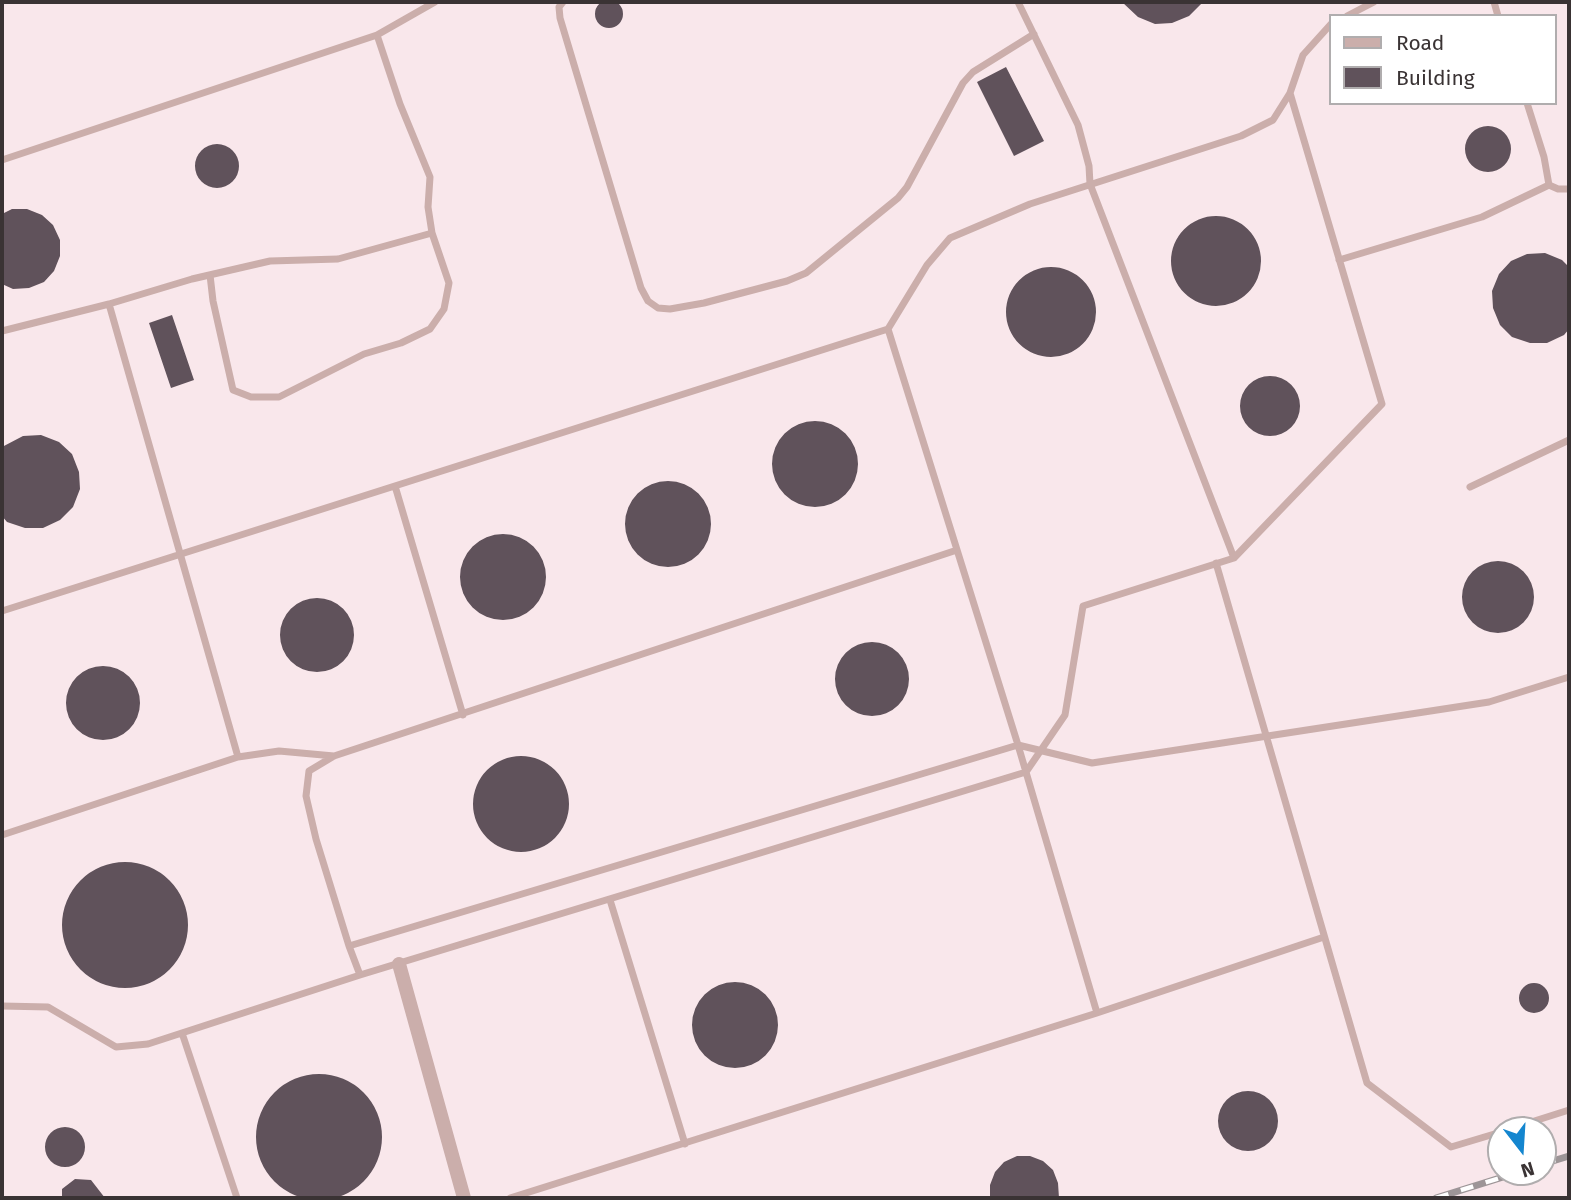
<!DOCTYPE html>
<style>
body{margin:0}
#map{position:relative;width:1571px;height:1200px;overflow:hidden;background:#fdf5f7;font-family:"Fira Sans",sans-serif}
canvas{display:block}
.frame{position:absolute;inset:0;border:4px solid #3a3334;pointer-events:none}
.legend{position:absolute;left:1329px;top:14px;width:228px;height:91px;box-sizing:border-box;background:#fff;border:2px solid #b0adae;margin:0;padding:9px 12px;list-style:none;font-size:21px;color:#3a3334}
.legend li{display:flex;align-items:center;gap:14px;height:35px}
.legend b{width:35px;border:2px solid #b0adae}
.north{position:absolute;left:1487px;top:1116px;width:70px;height:70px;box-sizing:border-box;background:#fff;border:2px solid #b0adae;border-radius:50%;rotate:163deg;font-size:19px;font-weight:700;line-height:28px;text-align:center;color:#3a3334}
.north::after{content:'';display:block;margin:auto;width:24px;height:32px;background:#1486cf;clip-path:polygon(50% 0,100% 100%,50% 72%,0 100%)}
</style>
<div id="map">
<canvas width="1571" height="1200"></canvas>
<div class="frame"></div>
<ul class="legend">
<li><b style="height:9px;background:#cbaeab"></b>Road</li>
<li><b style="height:19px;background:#60525b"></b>Building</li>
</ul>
<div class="north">N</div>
</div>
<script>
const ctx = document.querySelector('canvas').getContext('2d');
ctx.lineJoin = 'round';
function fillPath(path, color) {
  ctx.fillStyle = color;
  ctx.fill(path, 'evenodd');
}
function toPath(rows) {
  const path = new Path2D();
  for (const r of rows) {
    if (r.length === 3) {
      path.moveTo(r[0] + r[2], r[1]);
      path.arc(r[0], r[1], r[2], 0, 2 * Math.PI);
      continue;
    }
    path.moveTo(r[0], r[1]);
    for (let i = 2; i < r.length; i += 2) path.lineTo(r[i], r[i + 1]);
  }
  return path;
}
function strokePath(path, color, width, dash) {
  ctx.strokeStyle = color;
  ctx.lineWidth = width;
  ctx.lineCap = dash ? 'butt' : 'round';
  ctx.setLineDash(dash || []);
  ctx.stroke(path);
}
fillPath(toPath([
 [2,2,1569,2,1569,1198,2,1198],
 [1331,16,1555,16,1555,103,1331,103],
 [1501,1130,1543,1130,1543,1172,1501,1172]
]), '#f9e7eb');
fillPath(toPath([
 [609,14,14],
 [1122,2,1203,2,1189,16,1172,23,1155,24,1138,17],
 [1006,67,1044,141,1014,156,977,82],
 [1488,149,23],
 [217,166,22],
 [12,209,27,209,42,215,53,225,60,240,60,256,54,271,44,282,29,288,13,289,2,284,2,214],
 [1216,261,45],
 [1545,253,1562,260,1569,267,1569,329,1564,335,1547,343,1530,343,1512,337,1500,325,1493,308,1492,291,1499,274,1511,261,1527,254],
 [1051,312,45],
 [172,315,194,380,171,388,149,323],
 [1270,406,30],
 [815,464,43],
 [41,435,59,442,72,454,79,472,80,489,73,507,60,520,43,528,25,528,7,522,2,516,2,447,23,436],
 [668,524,43],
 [503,577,43],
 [1498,597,36],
 [317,635,37],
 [872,679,37],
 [103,703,37],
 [521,804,48],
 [125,925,63],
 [735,1025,43],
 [1534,998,15],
 [319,1137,63],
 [1248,1121,30],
 [65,1147,20],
 [1017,1156,1030,1156,1043,1161,1053,1170,1058,1183,1059,1198,990,1198,990,1185,995,1172,1004,1162],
 [75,1179,91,1180,105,1198,62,1198,62,1189]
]), '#60525b');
strokePath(toPath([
 [563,2,559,7,560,18,641,288,648,301,658,308,670,309,704,303,787,281,806,273,898,198,907,187,963,83,973,72,1034,34],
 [1018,2,1078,125,1089,166,1090,184,1234,558],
 [1494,2,1498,16],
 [1347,16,1374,2],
 [2,160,377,35,435,2],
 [1549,185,1558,189,1569,189],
 [1339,260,1482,217,1549,185,1544,157,1527,103],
 [210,275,213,301,233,390,251,397,279,397,364,354,401,343,430,329,444,309,449,283,432,233],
 [109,304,192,279,270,261,338,259,432,233,428,207,430,177,400,104,377,35],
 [888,329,1018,745,1097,1013],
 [2,331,109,304,238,757],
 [395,486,463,715],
 [1470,487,1569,440],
 [1216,563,1367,1083,1451,1147,1501,1132],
 [2,611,888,329,927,265,950,238,1030,204,1241,136,1273,120,1290,93,1303,55,1331,24],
 [2,835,238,757,279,751,334,756],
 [610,900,685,1144],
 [349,946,1018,745,1092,763,1489,702,1569,677],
 [360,975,349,946,316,839,306,796,309,771,334,756,957,550],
 [2,1006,48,1007,116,1047,148,1044,360,975,1026,772,1065,715,1083,606,1234,558,1382,404,1290,93],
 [182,1033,237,1198],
 [1506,1130,1569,1110],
 [510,1198,1097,1013,1324,937]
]), '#cbaeab', 7);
strokePath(toPath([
 [399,964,464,1198]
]), '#cbaeab', 14);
const rail = toPath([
 [1543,1164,1569,1156],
 [1436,1198,1519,1172]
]);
strokePath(rail, '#9d9597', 7);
strokePath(rail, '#fff', 4.5, [13]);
</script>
